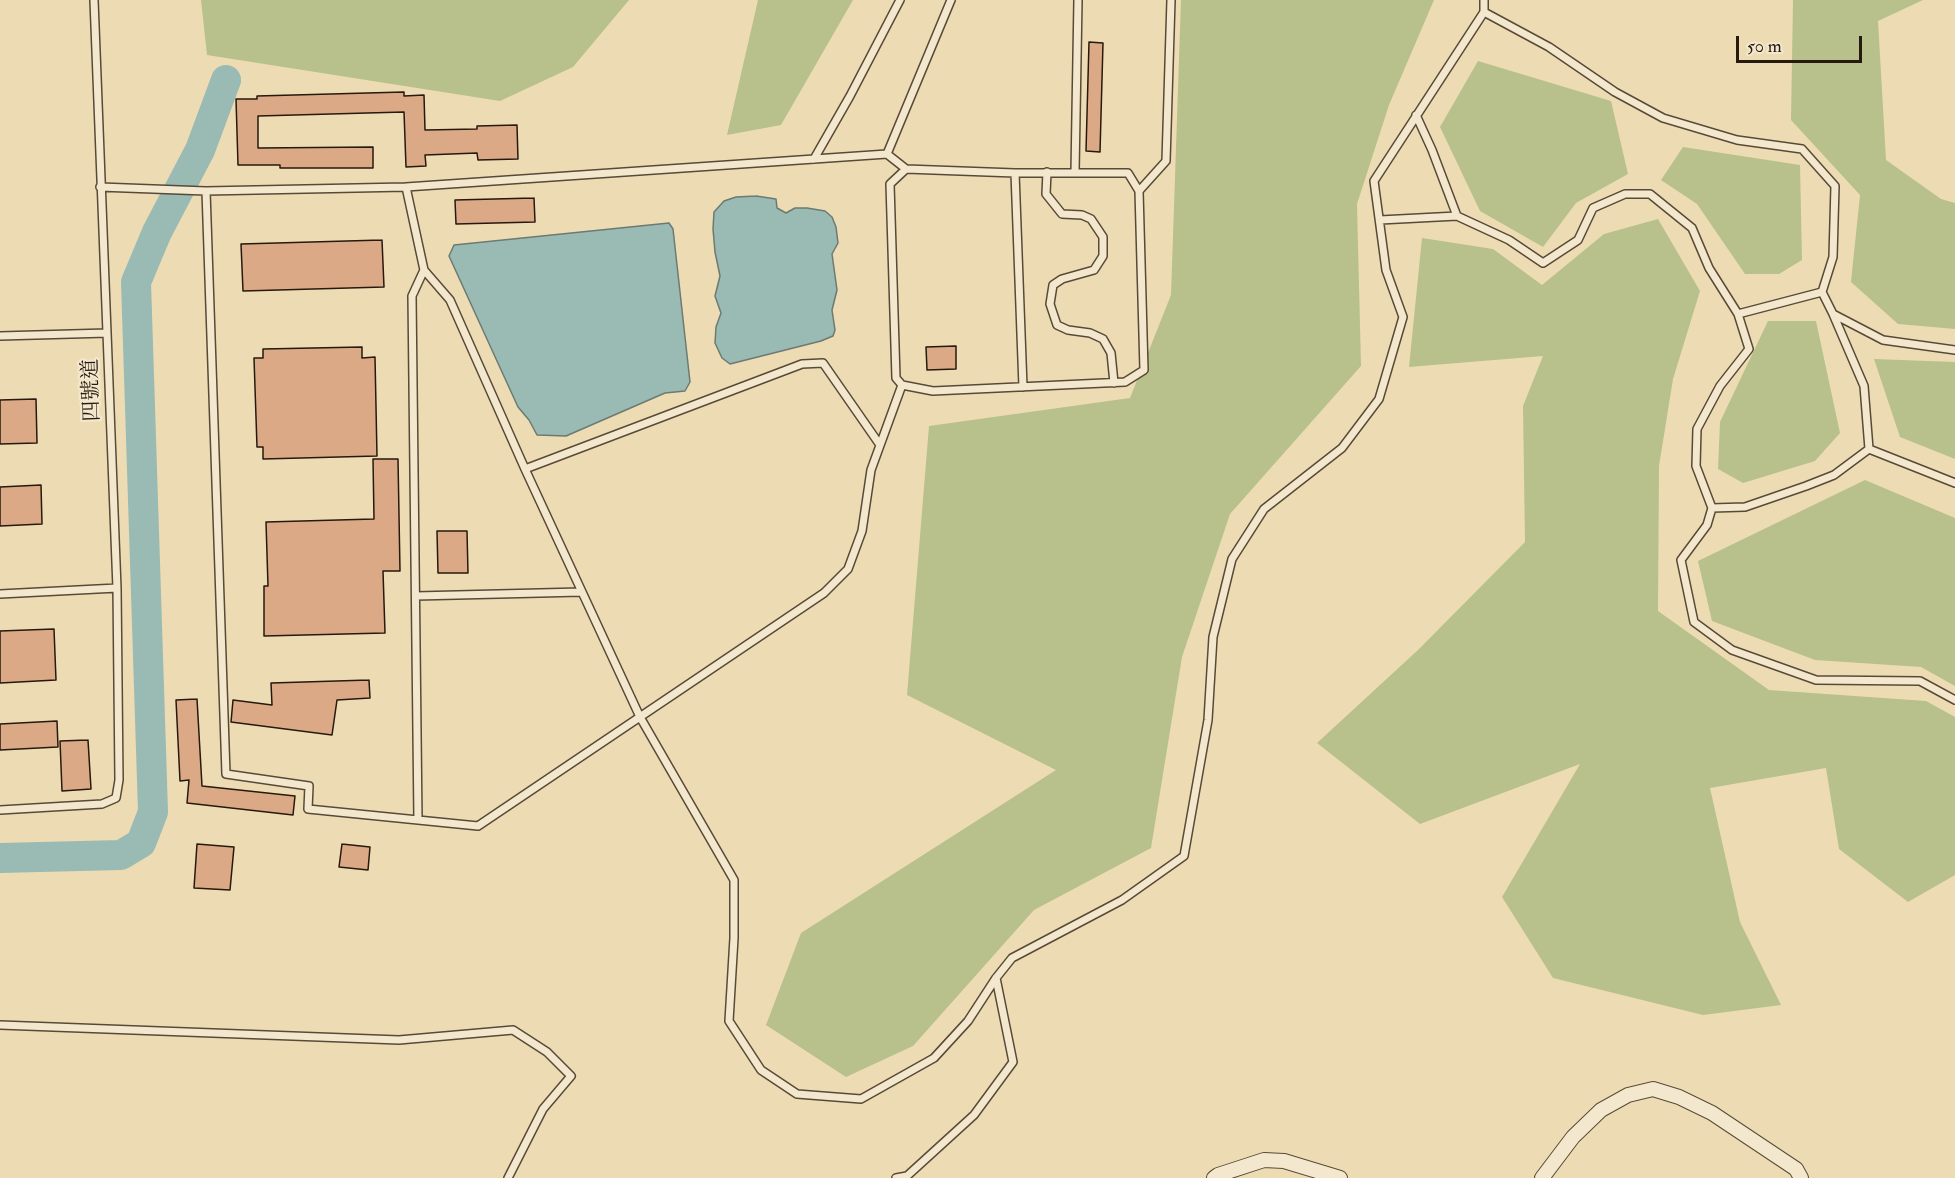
<!DOCTYPE html>
<meta charset="utf-8">
<style>
body{margin:0}
#map{position:relative;width:1955px;height:1178px;overflow:hidden;background:#eddcb3;font-family:"IM FELL Double Pica",serif}
canvas{display:block}
.scale{position:absolute;left:1736px;top:36px;width:126px;height:27px;box-sizing:border-box;border:3px solid #26190e;border-top:0;padding-left:8px;font-size:18px;line-height:21px;white-space:nowrap;color:#26190e;-webkit-text-stroke:4px #f3e8ce;paint-order:stroke}
</style>
<div id="map">
<canvas width="1955" height="1178"></canvas>
<div class="scale">50 m</div>
</div>
<script>
const ctx = document.querySelector('canvas').getContext('2d');
ctx.lineJoin = 'round';
function fillPath(path, color) {
  ctx.fillStyle = color;
  ctx.fill(path, 'evenodd');
}
function toPath(rows) {
  const path = new Path2D();
  for (const r of rows) {
    path.moveTo(r[0], r[1]);
    for (let i = 2; i < r.length; i += 2) path.lineTo(r[i], r[i + 1]);
  }
  return path;
}
function strokePath(path, color, width, dash) {
  ctx.strokeStyle = color;
  ctx.lineWidth = width;
  ctx.lineCap = dash ? 'butt' : 'round';
  ctx.setLineDash(dash || []);
  ctx.stroke(path);
}
function label(font, color, halo, rows, align = 'center') {
  ctx.font = font + ' "IM FELL Double Pica","Noto Serif TC",serif';
  ctx.lineWidth = 4.5;
  ctx.setLineDash([]);
  ctx.textBaseline = 'middle';
  ctx.strokeStyle = halo;
  ctx.fillStyle = color;
  for (const [text, x, y, turn = 0] of rows) {
    ctx.save();
    ctx.translate(x, y);
    ctx.rotate((+turn || 0) * Math.PI / 180);
    ctx.textAlign = isNaN(turn) ? turn : align;
    if (halo) ctx.strokeText(text, 0, 0);
    ctx.fillText(text, 0, 0);
    ctx.restore();
  }
}
fillPath(toPath([
 [201,0,629,0,573,67,500,101,207,55],
 [758,0,853,0,781,125,727,135],
 [1181,0,1434,0,1389,105,1357,204,1361,366,1230,514,1182,657,1151,848,1034,910,913,1046,846,1077,766,1025,801,933,1056,770,907,695,929,426,1130,398,1171,295],
 [1793,0,1923,0,1878,21,1886,160,1941,199,1955,203,1955,329,1898,324,1851,282,1860,195,1791,120],
 [1478,61,1611,101,1628,174,1576,203,1543,247,1480,211,1440,127],
 [1683,147,1800,165,1802,260,1779,274,1745,274,1697,204,1661,180],
 [1658,219,1700,291,1673,379,1659,466,1658,611,1769,690,1926,701,1955,717,1955,875,1908,902,1839,849,1826,768,1710,788,1740,922,1781,1005,1703,1015,1553,978,1502,897,1580,764,1420,824,1317,743,1418,650,1525,542,1523,406,1543,356,1409,367,1422,238,1493,249,1542,285,1604,234],
 [1768,321,1816,321,1840,433,1815,461,1743,483,1718,469,1720,422],
 [1874,359,1955,362,1955,459,1900,437],
 [1865,480,1955,518,1955,686,1921,667,1815,660,1712,621,1698,561]
]), '#b8c08c');
const water = toPath([
 [756,196,776,199,777,208,786,213,795,208,807,208,825,211,832,217,836,227,838,243,832,254,837,290,832,310,835,330,833,336,821,341,730,364,722,358,715,343,716,327,721,313,715,296,720,276,715,252,713,229,714,212,724,201,736,197,756,196],
 [669,223,673,229,690,382,685,391,665,393,566,436,537,435,529,420,518,407,449,256,454,245,669,223]
]);
fillPath(water, '#9abab4');
strokePath(water, '#6c7a72', 1.5);
strokePath(toPath([
 [0,858,121,855,141,843,153,812,136,282,157,232,200,150,226,80]
]), '#9abab4', 30);
const building = toPath([
 [1089,42,1103,43,1100,152,1086,151,1089,42],
 [404,92,404,96,424,95,425,130,477,129,477,126,517,125,518,159,478,160,477,153,425,155,426,166,406,167,404,112,258,116,258,148,373,147,373,168,280,168,280,165,238,165,236,99,257,99,257,96,404,92],
 [534,198,535,222,456,224,455,200,534,198],
 [382,240,384,287,243,291,241,244,382,240],
 [956,346,956,369,927,370,926,347,956,346],
 [362,347,362,358,375,357,377,456,263,459,263,447,257,447,254,358,263,358,263,349,362,347],
 [36,399,37,443,0,444,0,400,36,399],
 [373,459,398,459,400,571,383,571,385,633,264,636,264,586,268,586,266,522,374,519,373,459],
 [41,485,42,524,0,526,0,487,41,485],
 [437,531,467,531,468,573,438,573,437,531],
 [54,629,56,680,0,683,0,631,54,629],
 [369,680,370,698,337,700,332,735,231,722,233,700,272,705,271,683,369,680],
 [197,699,202,786,295,796,293,815,187,803,189,780,180,781,176,700,197,699],
 [57,721,58,747,0,750,0,724,57,721],
 [88,740,91,789,62,791,60,741,88,740],
 [197,844,234,847,230,890,194,888,197,844],
 [342,844,370,847,368,870,339,867,342,844]
]);
fillPath(building, '#dca987');
strokePath(building, '#26190e', 1.5);
const service = toPath([
 [1484,12,1549,47,1615,92,1663,118,1737,140,1802,149,1835,186,1833,257,1822,292,1833,314,1883,340,1955,350],
 [1416,115,1432,150,1457,216],
 [887,154,906,169],
 [814,159,850,96,900,0],
 [1047,172,1046,194,1062,214,1082,215,1091,219,1103,237,1103,256,1094,270,1062,279,1053,285,1050,304,1057,325,1068,330,1090,333,1103,339,1111,353,1114,383],
 [1075,172,1078,0],
 [1015,173,1023,387],
 [100,187,206,191,406,187,887,154,951,0],
 [406,187,424,270,450,300,525,469,640,717,734,880,734,938,729,1021,761,1070,797,1094,861,1099,934,1058,968,1021,996,978,1012,958,1122,900,1184,856,1208,720,1213,637,1232,559,1264,509,1342,448,1379,399,1403,317,1386,270,1374,181,1484,12,1484,0],
 [206,191,226,774,309,786,308,809,478,826,824,593,848,569,862,531,871,470,902,385,933,391,1125,382,1144,370,1139,191,1128,173,1015,173,906,169,890,184,896,378,902,385],
 [1139,191,1166,161,1171,0],
 [1380,220,1457,216,1509,240,1543,263,1578,240,1593,208,1625,194,1650,194,1692,228,1709,268,1738,314,1749,349,1720,386,1697,429,1696,466,1712,508,1745,507,1806,486,1834,475,1869,449,1955,483],
 [1738,314,1822,292],
 [1833,314,1864,386,1869,449],
 [0,336,107,333],
 [525,469,802,364,823,363,880,445],
 [1712,508,1707,525,1681,560,1694,622,1732,650,1816,680,1920,681,1955,700],
 [0,594,117,588],
 [416,596,581,592],
 [0,810,102,804,116,798,119,780,117,588,94,0],
 [418,820,412,296,424,270],
 [0,1025,399,1040,513,1030,547,1052,571,1076,543,1109,508,1178],
 [896,1178,907,1176,974,1115,1013,1062,996,978]
]);
const minor = toPath([
 [1214,1178,1218,1175,1264,1160,1284,1161,1340,1178],
 [1542,1178,1573,1137,1601,1110,1628,1095,1653,1089,1679,1097,1712,1113,1796,1169,1801,1178]
]);
strokePath(service, '#584a37', 10);
strokePath(minor, '#584a37', 16);
strokePath(service, '#f3e8ce', 7);
strokePath(minor, '#f3e8ce', 14);
label('21px', '#26190e', '#f3e8ce', [
 ["四號道",93,390,-92]
]);
</script>
